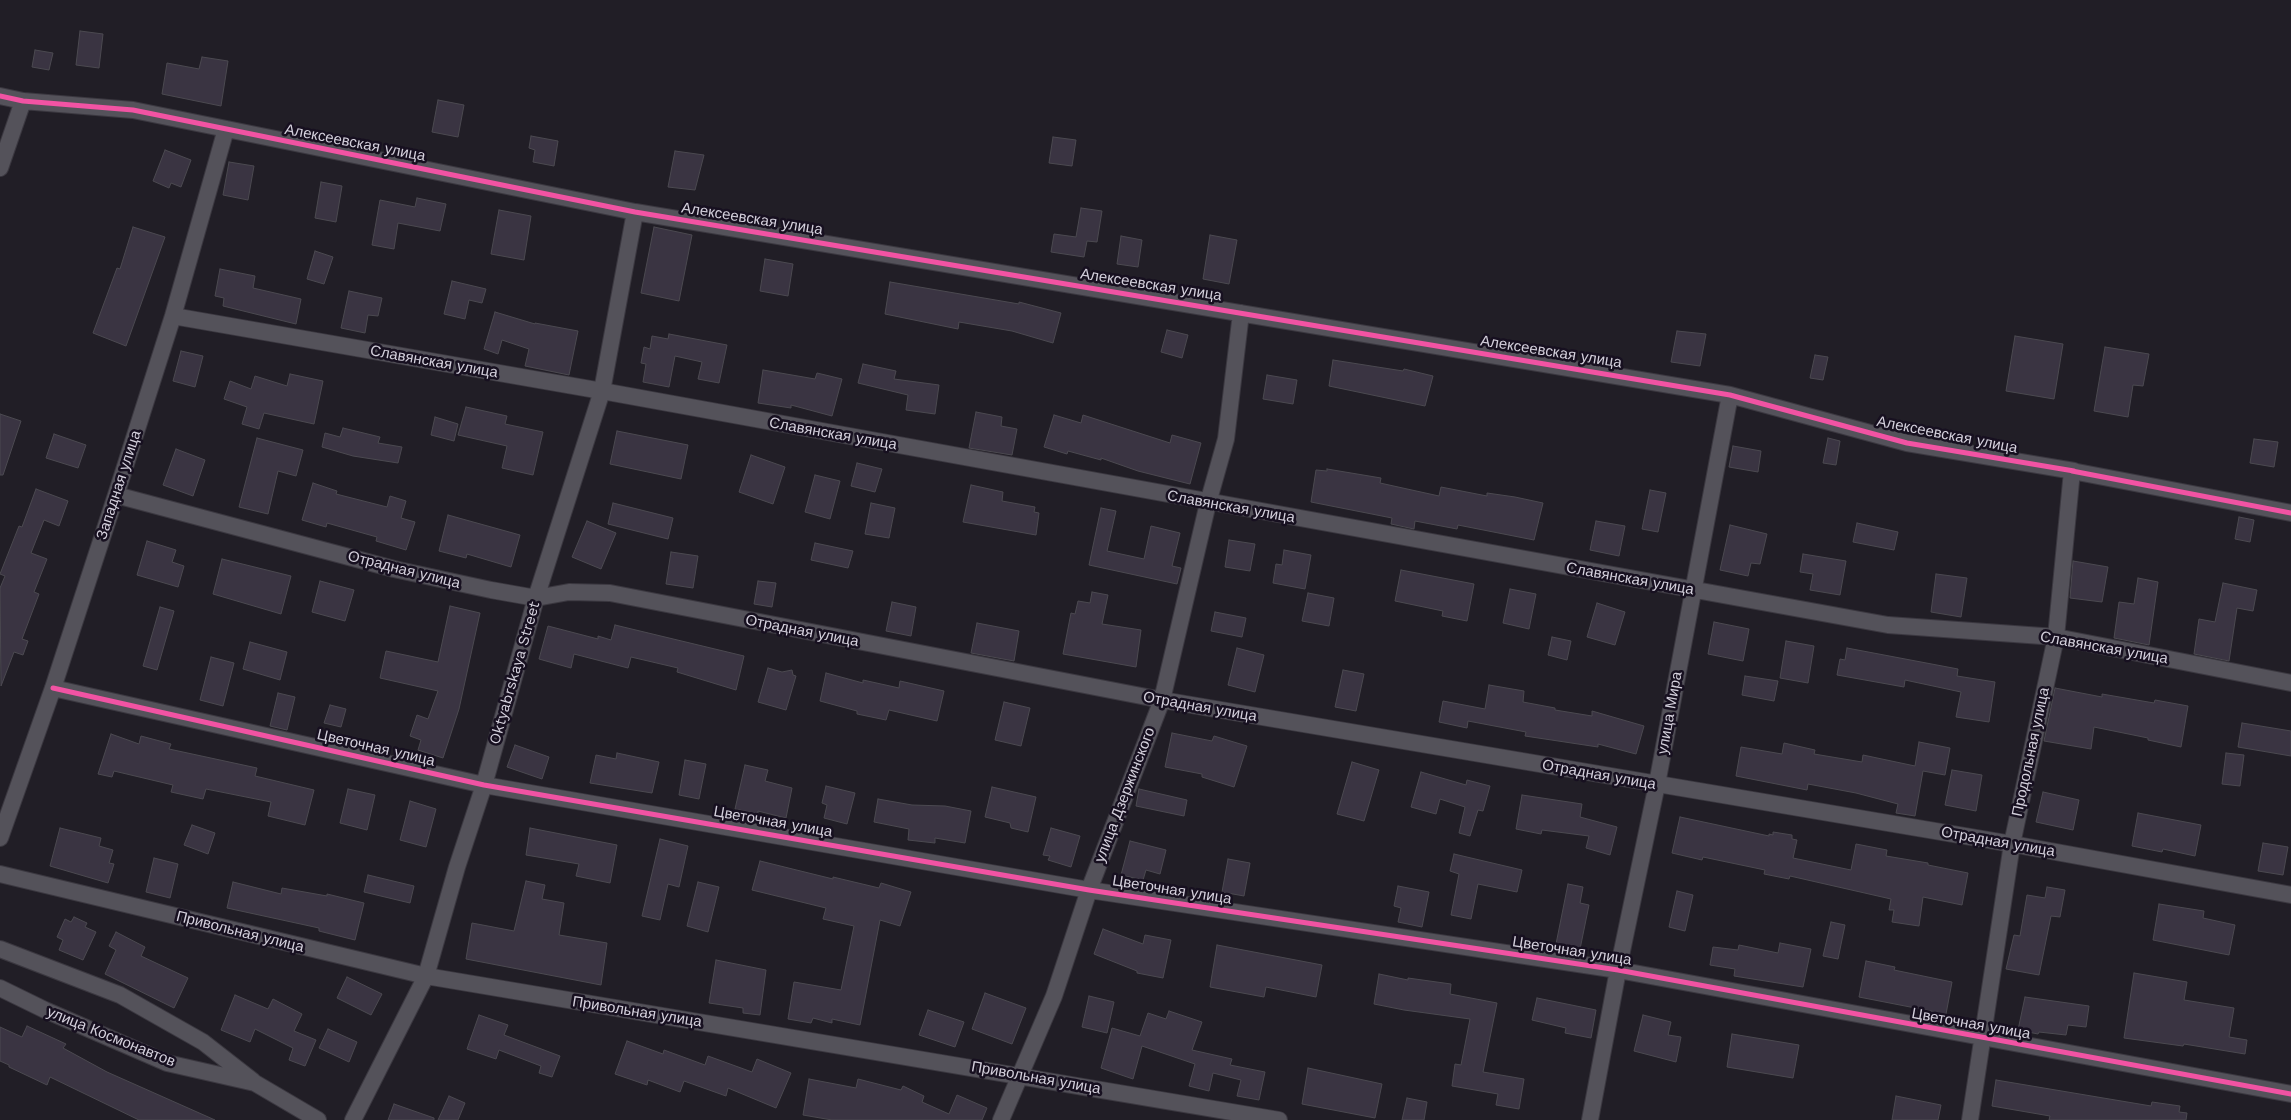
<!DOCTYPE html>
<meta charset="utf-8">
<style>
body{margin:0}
canvas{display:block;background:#211e26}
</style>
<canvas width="2291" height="1120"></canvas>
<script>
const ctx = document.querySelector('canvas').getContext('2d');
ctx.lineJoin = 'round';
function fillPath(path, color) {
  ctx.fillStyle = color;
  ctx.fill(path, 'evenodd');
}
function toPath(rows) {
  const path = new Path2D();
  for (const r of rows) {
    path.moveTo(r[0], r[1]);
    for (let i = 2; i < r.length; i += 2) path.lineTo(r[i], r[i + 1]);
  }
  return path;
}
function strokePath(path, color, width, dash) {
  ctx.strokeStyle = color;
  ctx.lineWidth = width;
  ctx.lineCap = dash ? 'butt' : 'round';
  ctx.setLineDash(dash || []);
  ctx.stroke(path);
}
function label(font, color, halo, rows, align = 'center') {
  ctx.font = font + ' "Work Sans",sans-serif';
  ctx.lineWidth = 5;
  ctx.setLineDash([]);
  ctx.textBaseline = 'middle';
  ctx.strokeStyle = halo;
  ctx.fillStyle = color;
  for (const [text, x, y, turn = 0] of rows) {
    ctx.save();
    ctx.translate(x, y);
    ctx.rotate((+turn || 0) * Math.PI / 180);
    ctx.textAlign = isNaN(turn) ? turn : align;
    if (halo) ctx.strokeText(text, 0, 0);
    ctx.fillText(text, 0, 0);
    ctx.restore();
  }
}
const building = toPath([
 [80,31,103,34,99,68,76,65,80,31],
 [35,50,53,53,49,70,32,67,35,50],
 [202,57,228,61,221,106,162,94,167,63,199,69,202,57],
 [438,100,464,105,458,137,432,132,438,100],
 [531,136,558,141,554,166,533,162,535,150,529,148,531,136],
 [1053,137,1076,140,1072,166,1049,163,1053,137],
 [165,150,191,160,181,187,171,183,169,188,153,181,165,150],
 [675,151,704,155,695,190,668,187,675,151],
 [229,162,254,166,248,200,223,195,229,162],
 [321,182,342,186,336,222,315,218,321,182],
 [417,198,446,204,440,231,398,223,394,249,372,245,380,200,415,207,417,198],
 [1081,208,1102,211,1097,242,1087,241,1084,257,1051,252,1054,234,1076,237,1081,208],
 [499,210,531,216,524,260,491,254,499,210],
 [133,227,165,237,126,346,93,333,117,268,120,269,133,227],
 [654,227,692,235,679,301,641,293,654,227],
 [1210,235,1237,240,1229,284,1203,279,1210,235],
 [1121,236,1142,240,1138,267,1117,264,1121,236],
 [315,251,333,257,324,284,307,279,315,251],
 [765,259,793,264,788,296,760,291,765,259],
 [220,269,255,276,253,288,301,299,296,324,223,306,224,298,215,296,220,269],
 [452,281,486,289,482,303,469,300,465,319,444,314,452,281],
 [890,282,1019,304,1019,302,1061,313,1053,343,1012,331,959,322,958,329,885,314,890,282],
 [349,291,382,298,378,316,368,315,365,333,341,328,349,291],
 [495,312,535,324,535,323,578,331,569,375,525,366,529,349,502,340,498,354,484,349,495,312],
 [1167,330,1188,335,1182,358,1161,352,1167,330],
 [1677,331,1706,334,1700,366,1671,362,1677,331],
 [669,334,727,345,719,383,698,379,702,362,675,356,669,387,643,382,646,364,641,363,644,347,650,349,652,336,668,339,669,334],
 [2015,336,2063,344,2054,399,2006,391,2015,336],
 [2105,347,2149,354,2143,386,2133,385,2128,417,2094,411,2105,347],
 [181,351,203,356,195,387,173,381,181,351],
 [1815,355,1828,357,1823,380,1810,378,1815,355],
 [1333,360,1403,371,1404,369,1433,376,1425,406,1329,386,1333,360],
 [863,364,896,371,894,379,939,385,935,414,906,410,908,395,858,383,863,364],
 [763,370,815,379,817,373,842,379,832,416,791,405,791,408,758,403,763,370],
 [290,374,323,381,314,424,264,413,259,429,242,424,247,407,224,399,230,381,251,389,255,376,287,386,290,374],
 [1267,375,1297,380,1293,404,1263,399,1267,375],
 [466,407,507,416,505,424,543,432,533,475,502,468,507,446,458,435,466,407],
 [976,412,1002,417,1001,426,1017,429,1012,455,969,448,976,412],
 [0,414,21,421,3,475,0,475,0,414],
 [1054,415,1081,423,1083,415,1170,443,1172,435,1201,443,1190,484,1138,471,1101,458,1101,460,1068,451,1067,454,1044,447,1054,415],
 [435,417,458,424,454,441,431,435,435,417],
 [343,428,380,437,378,443,402,447,398,463,353,456,322,447,325,433,340,437,343,428],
 [617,431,688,445,681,479,610,464,617,431],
 [54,434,86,445,78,468,46,458,54,434],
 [257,438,303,450,296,476,278,471,268,514,239,507,257,438],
 [1828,438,1840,441,1836,465,1823,463,1828,438],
 [2254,439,2278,442,2274,467,2250,463,2254,439],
 [1733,446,1761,451,1758,472,1729,467,1733,446],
 [176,449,205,460,193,496,163,485,176,449],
 [751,455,785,467,773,504,739,492,751,455],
 [857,463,882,469,875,492,851,486,857,463],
 [1327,469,1381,478,1380,483,1439,496,1441,487,1487,496,1487,493,1515,497,1543,503,1534,540,1458,525,1457,529,1415,521,1414,529,1391,524,1392,518,1311,502,1316,470,1327,471,1327,469],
 [815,475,840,481,830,519,805,512,815,475],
 [313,483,337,491,336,494,387,507,390,496,406,501,401,518,415,522,406,550,376,541,377,537,327,523,326,527,302,520,313,483],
 [971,485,1003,492,1002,501,1035,507,1034,512,1039,513,1036,535,963,522,971,485],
 [36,489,68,501,59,526,44,520,31,553,47,559,34,592,39,594,22,639,28,641,23,655,14,652,1,686,0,588,5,576,0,574,19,526,22,527,36,489],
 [1650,490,1666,493,1658,532,1642,529,1650,490],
 [613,503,673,518,668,539,608,524,613,503],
 [871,503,895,508,889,538,865,534,871,503],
 [1101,508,1116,511,1107,551,1144,559,1151,526,1180,533,1172,566,1181,568,1177,584,1089,565,1101,508],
 [448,515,520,535,511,567,467,554,466,558,439,551,448,515],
 [2239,517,2254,520,2250,542,2235,539,2239,517],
 [587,521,616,533,601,569,572,557,587,521],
 [1596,521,1625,526,1619,556,1590,550,1596,521],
 [1857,523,1898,532,1894,550,1853,542,1857,523],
 [1730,525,1767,534,1760,564,1751,563,1748,576,1720,570,1730,525],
 [1229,540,1255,544,1250,571,1225,567,1229,540],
 [147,541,176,550,172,562,184,566,178,587,137,575,147,541],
 [815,543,853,551,848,568,811,560,815,543],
 [1284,550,1311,555,1305,589,1273,583,1276,564,1282,565,1284,550],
 [671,552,698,556,693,588,666,584,671,552],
 [1803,554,1846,561,1840,595,1810,590,1813,574,1800,572,1803,554],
 [222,559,291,576,281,614,213,594,222,559],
 [2073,561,2108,567,2102,602,2070,598,2073,561],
 [1401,570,1474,584,1467,621,1442,616,1443,611,1395,601,1401,570],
 [1936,574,1967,578,1961,617,1931,612,1936,574],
 [2138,578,2158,582,2149,645,2114,638,2119,602,2134,604,2138,578],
 [320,581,354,590,345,621,312,612,320,581],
 [758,581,776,583,772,607,754,604,758,581],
 [2223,583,2257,590,2253,611,2237,608,2229,661,2194,654,2199,619,2215,622,2223,583],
 [1510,589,1536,594,1529,629,1503,623,1510,589],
 [1092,592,1108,595,1102,624,1141,630,1136,667,1063,654,1071,613,1075,614,1078,601,1090,603,1092,592],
 [1308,593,1334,598,1329,626,1302,621,1308,593],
 [892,602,916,607,911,636,886,631,892,602],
 [1597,603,1625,612,1615,645,1587,637,1597,603],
 [450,606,480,613,459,709,443,758,418,750,421,740,410,736,417,715,428,719,438,691,380,678,386,651,438,662,450,606],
 [160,607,174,611,157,670,143,666,160,607],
 [1215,612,1246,618,1242,637,1211,631,1215,612],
 [1714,622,1749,629,1743,661,1708,654,1714,622],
 [977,623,1019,631,1014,661,971,653,977,623],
 [615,625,744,656,736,690,677,672,678,668,631,657,628,668,574,654,571,668,539,659,548,626,598,639,598,636,611,640,615,625],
 [1552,637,1571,641,1567,660,1548,655,1552,637],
 [1786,641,1814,646,1808,683,1780,678,1786,641],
 [250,642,287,652,280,680,243,669,250,642],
 [1237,648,1264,655,1255,692,1228,685,1237,648],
 [1847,648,1958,669,1957,676,1995,682,1989,722,1956,717,1961,692,1905,680,1904,687,1837,675,1840,659,1845,660,1847,648],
 [211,657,234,663,223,706,200,700,211,657],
 [768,668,782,672,792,670,793,675,796,676,786,710,758,702,768,668],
 [1343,670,1364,674,1356,711,1335,707,1343,670],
 [826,673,863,683,863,680,899,688,900,681,944,691,937,721,889,710,886,720,857,714,857,711,820,701,826,673],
 [1745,676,1778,681,1774,701,1742,695,1745,676],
 [1489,685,1524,691,1523,702,1555,708,1555,710,1592,716,1592,711,1644,726,1636,754,1598,744,1598,747,1525,736,1526,732,1468,721,1467,728,1439,722,1443,701,1485,709,1489,685],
 [2055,688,2102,697,2102,694,2154,703,2155,700,2188,706,2181,747,2148,740,2148,738,2094,727,2091,749,2044,741,2055,688],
 [278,693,295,697,287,730,270,726,278,693],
 [1004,702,1030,708,1021,746,995,740,1004,702],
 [330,705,346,709,341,727,324,723,330,705],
 [2242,723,2291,731,2291,756,2238,747,2242,723],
 [1172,733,1212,741,1214,736,1247,746,1234,787,1202,777,1202,774,1165,767,1172,733],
 [111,734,139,744,141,736,171,744,169,749,257,768,255,776,314,790,305,825,268,816,271,802,206,789,203,799,171,792,173,785,114,771,112,777,98,774,111,734],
 [1919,742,1950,748,1945,775,1923,771,1915,816,1896,813,1898,804,1856,793,1808,784,1807,790,1736,776,1741,747,1782,754,1784,743,1815,750,1814,754,1862,762,1863,755,1915,766,1919,742],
 [515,745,549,757,542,779,507,767,515,745],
 [617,753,659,762,652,793,590,783,596,755,616,759,617,753],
 [2226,753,2244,755,2240,786,2222,784,2226,753],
 [685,760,706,764,699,799,679,795,685,760],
 [1352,762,1379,770,1364,821,1337,814,1352,762],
 [745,765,768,770,765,781,792,788,786,818,758,811,758,814,735,809,745,765],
 [1952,770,1982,775,1976,811,1945,805,1952,770],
 [1421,772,1466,785,1467,780,1490,786,1483,811,1478,810,1470,836,1459,833,1465,807,1440,799,1436,814,1411,807,1421,772],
 [826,786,855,793,847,824,824,818,827,805,822,803,826,786],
 [992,787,1036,797,1028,832,1011,828,1010,823,985,817,992,787],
 [348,789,375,795,367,830,340,823,348,789],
 [1139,789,1187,800,1184,816,1136,806,1139,789],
 [2043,792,2079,800,2073,830,2036,822,2043,792],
 [1522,795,1582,804,1580,817,1617,827,1610,855,1586,848,1589,836,1542,830,1541,834,1516,829,1522,795],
 [878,799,912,805,945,806,971,811,965,843,935,838,935,843,908,840,909,829,874,822,878,799],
 [410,801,436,809,426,847,400,840,410,801],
 [2138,813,2201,825,2195,856,2163,849,2162,852,2132,846,2138,813],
 [1680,817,1769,836,1769,834,1773,835,1773,832,1792,835,1792,839,1797,840,1793,858,1851,870,1856,844,1887,850,1886,856,1928,863,1928,865,1968,873,1962,905,1923,897,1919,926,1892,922,1894,910,1889,910,1891,899,1790,876,1789,879,1764,874,1765,870,1703,857,1702,860,1672,853,1680,817],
 [192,825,215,833,208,854,184,845,192,825],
 [60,828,101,838,99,846,113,850,109,863,114,864,108,883,50,866,60,828],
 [530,828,617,845,610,883,576,876,579,864,526,855,530,828],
 [1051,828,1080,836,1071,867,1048,860,1050,856,1043,855,1051,828],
 [660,839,688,846,679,887,668,884,660,920,642,916,660,839],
 [1130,841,1166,850,1160,874,1146,870,1143,880,1121,875,1130,841],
 [2263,843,2288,847,2283,875,2258,871,2263,843],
 [1454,854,1522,870,1517,892,1478,884,1471,919,1451,915,1459,874,1450,871,1454,854],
 [154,858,178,864,170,898,146,892,154,858],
 [1228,859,1250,863,1244,896,1222,892,1228,859],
 [760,861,833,879,833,877,879,888,881,883,911,892,900,926,880,920,860,1025,832,1019,832,1023,813,1018,811,1023,788,1019,794,982,841,990,854,926,823,919,826,908,752,890,760,861],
 [368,875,414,886,410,903,364,892,368,875],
 [526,881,545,885,542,899,564,903,559,935,607,943,601,985,466,959,472,923,514,931,526,881],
 [233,882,281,894,282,888,327,896,327,894,364,903,355,940,319,931,319,928,227,908,233,882],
 [698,882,719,887,708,932,687,926,698,882],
 [1568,884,1583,887,1580,903,1589,905,1579,954,1555,949,1568,884],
 [1398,886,1429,892,1422,927,1398,922,1401,908,1394,906,1398,886],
 [2047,887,2065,890,2060,917,2051,916,2039,975,2006,969,2014,935,2020,936,2027,895,2045,898,2047,887],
 [1677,891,1693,895,1685,931,1669,927,1677,891],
 [2159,904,2204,911,2203,918,2235,925,2229,955,2153,940,2159,904],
 [74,917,87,923,85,927,96,932,83,960,59,950,63,940,57,937,65,919,71,922,74,917],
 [1831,922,1845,925,1838,959,1823,956,1831,922],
 [1103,929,1143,944,1145,935,1171,940,1163,978,1137,973,1137,971,1094,954,1103,929],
 [116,932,145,947,141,956,188,978,174,1008,105,974,116,950,109,946,116,932],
 [1780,943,1811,949,1803,987,1734,976,1735,969,1710,965,1713,947,1738,950,1739,945,1778,953,1780,943],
 [1217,945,1322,965,1316,997,1266,987,1264,997,1210,987,1217,945],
 [716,960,766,970,760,1015,743,1013,743,1008,709,1003,716,960],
 [1866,961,1895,967,1894,970,1952,982,1946,1014,1859,997,1866,961],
 [2134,973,2187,982,2184,1000,2234,1008,2229,1037,2247,1040,2245,1054,2184,1044,2183,1046,2124,1038,2134,973],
 [1379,974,1408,980,1408,978,1451,984,1450,994,1497,1003,1483,1072,1524,1079,1519,1109,1496,1105,1498,1094,1452,1086,1455,1064,1461,1065,1470,1019,1404,1010,1374,1004,1379,974],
 [347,977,382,994,371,1015,337,998,347,977],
 [985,993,1026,1008,1012,1044,972,1029,985,993],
 [235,995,268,1009,273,999,302,1014,294,1031,316,1040,305,1066,289,1060,293,1048,255,1029,250,1042,221,1030,235,995],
 [1089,996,1114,1002,1107,1033,1082,1027,1089,996],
 [2025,997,2089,1006,2086,1027,2068,1025,2066,1035,2039,1032,2038,1034,2018,1030,2025,997],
 [1537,998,1596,1010,1591,1038,1565,1033,1566,1028,1532,1020,1537,998],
 [928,1010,964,1022,955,1047,919,1035,928,1010],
 [1169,1011,1202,1022,1192,1050,1232,1059,1230,1065,1265,1072,1259,1100,1237,1096,1241,1080,1213,1073,1209,1091,1189,1086,1195,1064,1142,1046,1133,1079,1101,1068,1112,1028,1140,1036,1148,1013,1166,1019,1169,1011],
 [479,1015,508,1025,504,1035,560,1056,552,1077,539,1073,541,1066,499,1050,496,1059,467,1049,479,1015],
 [1643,1015,1671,1022,1668,1035,1681,1037,1676,1062,1634,1051,1643,1015],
 [27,1026,66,1044,63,1048,107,1072,215,1120,139,1120,50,1077,47,1085,9,1067,9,1065,0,1061,0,1027,22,1037,27,1026],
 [328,1029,357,1042,349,1062,319,1048,328,1029],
 [1732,1034,1799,1045,1793,1078,1727,1067,1732,1034],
 [627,1041,663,1054,664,1050,705,1065,708,1056,752,1072,757,1059,791,1073,776,1108,728,1088,726,1096,684,1081,680,1092,648,1080,647,1085,615,1074,627,1041],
 [1308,1068,1382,1084,1375,1118,1302,1104,1308,1068],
 [809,1079,856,1088,858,1079,901,1090,903,1086,924,1096,922,1102,949,1114,957,1095,987,1108,982,1120,832,1120,803,1115,809,1079],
 [1996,1080,2151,1106,2152,1102,2180,1106,2179,1112,2187,1113,2186,1120,2049,1120,2050,1116,1992,1106,1996,1080],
 [449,1096,465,1103,458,1120,438,1120,449,1096],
 [1896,1096,1941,1105,1938,1120,1892,1120,1896,1096],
 [1407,1098,1427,1102,1424,1120,1402,1120,1407,1098],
 [394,1104,434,1118,434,1120,388,1120,394,1104]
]);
fillPath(building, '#3a3442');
strokePath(building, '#4b4950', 1);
const minor = toPath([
 [0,96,23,101,133,110,635,212,1730,395,1907,443,2074,471,2072,471,2291,513],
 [0,168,23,101],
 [173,316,602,391,1888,625,2056,637,2291,683],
 [116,495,394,569,491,590,536,598,569,592,610,593,1162,700,2012,844,2291,895],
 [53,688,484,785,1089,890,1618,970,2291,1094],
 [0,838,53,688,116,495,173,316,226,129],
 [0,874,426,976,1279,1120],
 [0,949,120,995,203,1042,253,1081],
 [0,988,45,1010,167,1063,255,1083,318,1120],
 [353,1120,426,976,457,867,484,785,536,598,602,391,635,212],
 [1001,1120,1054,996,1089,890,1162,700,1208,503,1226,439,1241,313],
 [1590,1120,1618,970,1657,784,1730,395],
 [1970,1120,2012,844,2056,637,2072,471]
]);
strokePath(minor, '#3b3840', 18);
strokePath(minor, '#54525a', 16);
strokePath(toPath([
 [0,96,23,101,133,110,635,212,1730,395,1907,443,2074,471,2072,471,2291,513],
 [53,688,484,785,1089,890,1618,970,2291,1094]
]), '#f153a3', 5);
label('15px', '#d4d0dc', '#171020', [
 ["Алексеевская улица",355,143,11],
 ["Алексеевская улица",752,219,9],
 ["Алексеевская улица",1151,285,9],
 ["Алексеевская улица",1551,352,9],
 ["Славянская улица",434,362,10],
 ["Славянская улица",833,434,10],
 ["Алексеевская улица",1947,435,11],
 ["Западная улица",119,485,-72],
 ["Славянская улица",1231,507,10],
 ["Отрадная улица",404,570,14],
 ["Славянская улица",1630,579,10],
 ["Отрадная улица",802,631,11],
 ["Славянская улица",2104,648,10],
 ["Oktyabrskaya Street",515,673,-74],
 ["Отрадная улица",1200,707,10],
 ["улица Мира",1670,713,-80],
 ["Цветочная улица",376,748,13],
 ["Продольная улица",2031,752,-78],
 ["Отрадная улица",1599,775,10],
 ["улица Дзержинского",1125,795,-69],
 ["Цветочная улица",773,822,10],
 ["Отрадная улица",1998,842,10],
 ["Цветочная улица",1172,890,9],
 ["Привольная улица",240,932,14],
 ["Цветочная улица",1572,951,9],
 ["Привольная улица",637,1012,9],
 ["Цветочная улица",1971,1024,10],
 ["улица Космонавтов",111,1037,22],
 ["Привольная улица",1036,1078,10]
]);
</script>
